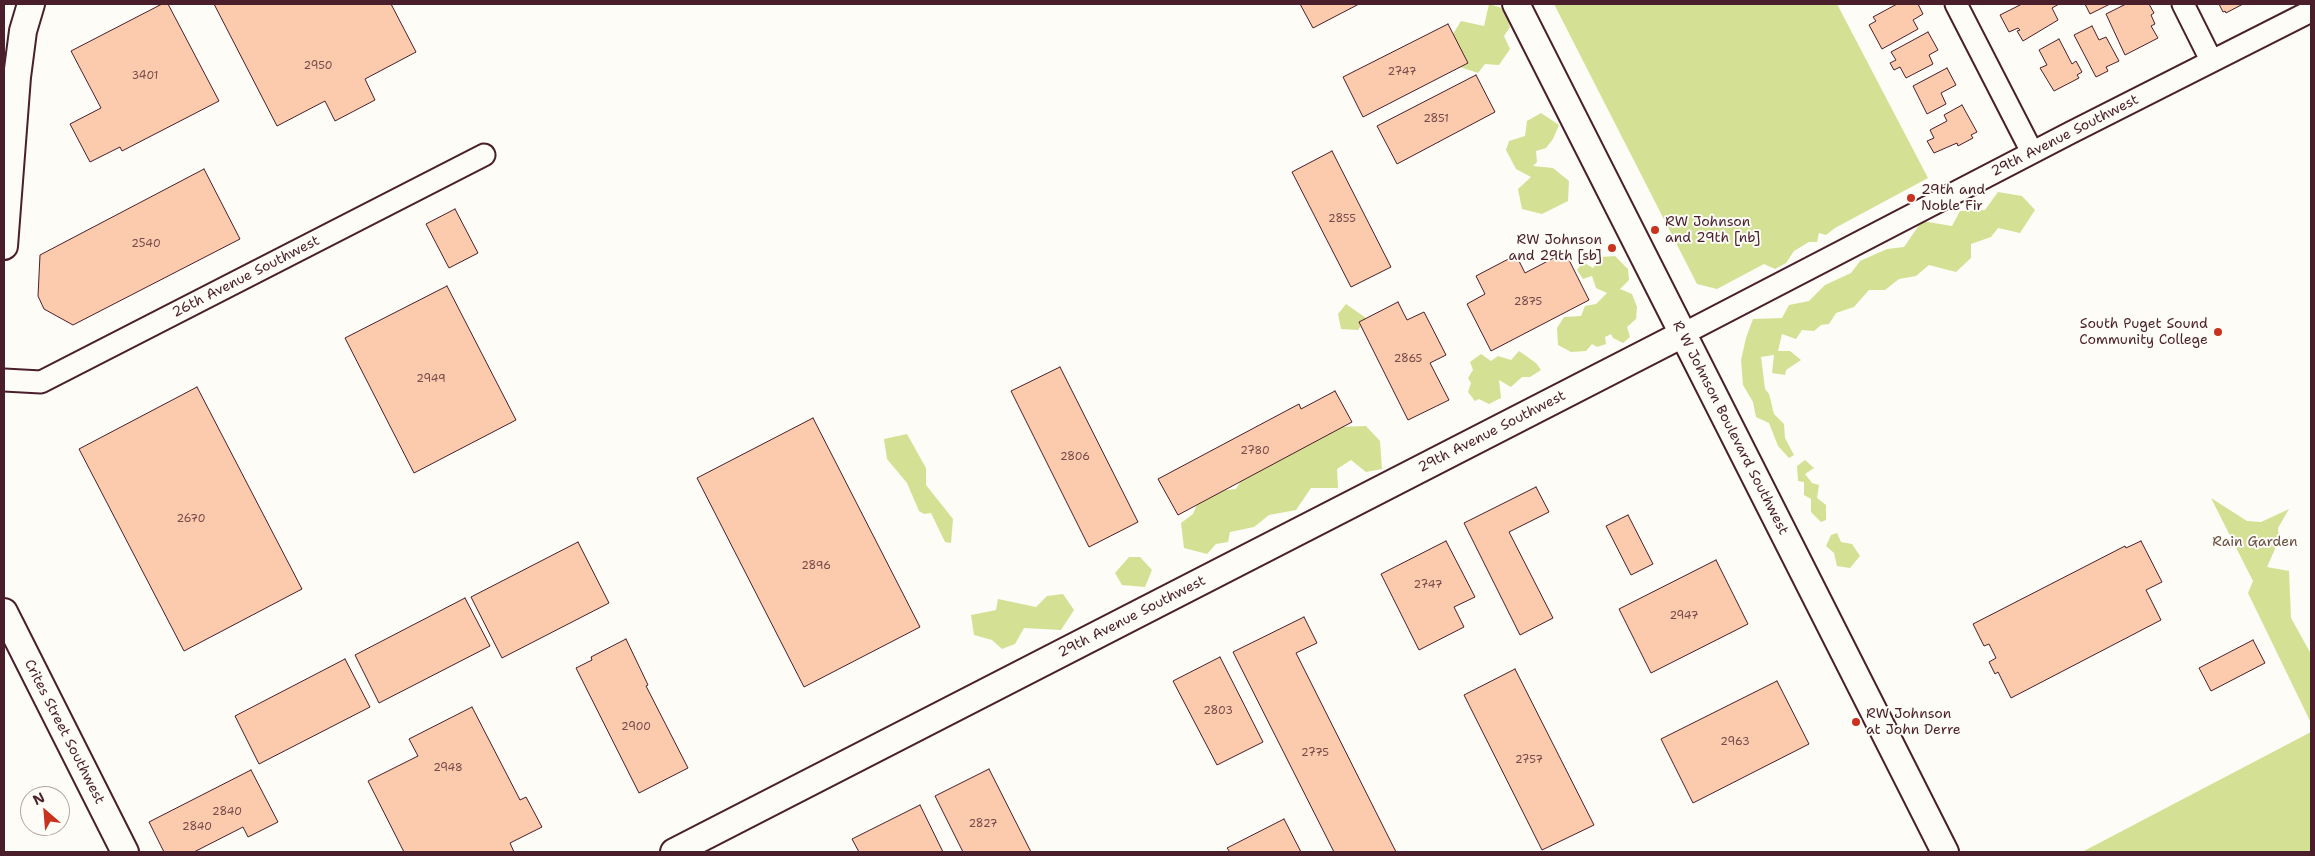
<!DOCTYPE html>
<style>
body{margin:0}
#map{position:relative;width:2315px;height:856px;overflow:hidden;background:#fdfcf7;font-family:"Shantell Sans",sans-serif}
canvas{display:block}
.frame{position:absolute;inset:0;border:5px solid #4a1f2b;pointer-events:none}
.north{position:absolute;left:20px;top:786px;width:50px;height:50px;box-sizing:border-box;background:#fdfcf7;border:1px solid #b5a4a5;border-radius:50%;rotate:333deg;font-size:14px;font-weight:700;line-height:20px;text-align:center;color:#4a1f2b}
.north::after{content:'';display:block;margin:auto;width:18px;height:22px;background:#c8321e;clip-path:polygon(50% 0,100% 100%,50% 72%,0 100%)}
</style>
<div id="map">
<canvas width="2315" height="856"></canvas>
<div class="frame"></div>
<div class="north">N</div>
</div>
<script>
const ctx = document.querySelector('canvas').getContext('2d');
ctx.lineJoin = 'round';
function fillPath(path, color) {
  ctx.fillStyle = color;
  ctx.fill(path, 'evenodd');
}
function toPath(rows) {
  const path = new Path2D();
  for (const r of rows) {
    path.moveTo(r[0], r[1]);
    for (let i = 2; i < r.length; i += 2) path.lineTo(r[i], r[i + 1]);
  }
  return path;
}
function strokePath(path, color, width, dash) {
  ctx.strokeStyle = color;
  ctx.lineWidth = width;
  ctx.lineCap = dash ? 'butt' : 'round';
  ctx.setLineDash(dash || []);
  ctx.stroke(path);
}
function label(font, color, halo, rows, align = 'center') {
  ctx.font = font + ' "Shantell Sans",sans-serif';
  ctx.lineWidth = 4;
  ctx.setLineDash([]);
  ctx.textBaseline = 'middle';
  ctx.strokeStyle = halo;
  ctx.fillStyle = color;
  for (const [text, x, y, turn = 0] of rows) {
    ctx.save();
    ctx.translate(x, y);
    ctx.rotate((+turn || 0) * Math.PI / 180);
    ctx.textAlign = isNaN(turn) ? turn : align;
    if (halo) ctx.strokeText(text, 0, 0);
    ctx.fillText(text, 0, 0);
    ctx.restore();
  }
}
fillPath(toPath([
 [1489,4,1505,9,1510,27,1504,36,1510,49,1499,65,1485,64,1478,73,1460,67,1454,56,1453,34,1461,21,1484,26],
 [1554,4,1837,4,1928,178,1835,228,1826,235,1819,233,1817,242,1809,242,1794,251,1786,263,1775,269,1764,264,1717,289,1697,284],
 [1541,113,1559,125,1553,139,1546,148,1536,151,1537,162,1533,166,1553,168,1569,181,1568,201,1542,214,1522,209,1518,189,1531,177,1516,169,1506,150,1509,141,1525,136,1527,121],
 [1998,192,2022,196,2035,210,2020,233,1998,228,1991,237,1971,244,1971,258,1956,272,1929,265,1916,276,1899,279,1885,290,1869,290,1854,307,1836,313,1829,324,1821,325,1814,331,1802,330,1796,339,1782,334,1778,351,1790,351,1801,360,1786,370,1785,375,1772,373,1774,355,1761,357,1765,389,1769,394,1774,414,1784,424,1785,438,1794,455,1789,458,1778,446,1769,423,1756,417,1753,402,1743,385,1741,360,1746,338,1753,319,1782,318,1789,305,1809,301,1825,285,1851,273,1860,261,1887,249,1904,247,1922,221,1952,226,1960,211,1985,210],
 [1615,256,1628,269,1629,280,1620,289,1632,294,1637,307,1636,319,1627,327,1630,337,1623,343,1613,338,1611,334,1605,337,1606,344,1597,347,1592,344,1586,351,1571,352,1558,345,1557,328,1564,317,1581,316,1585,306,1596,304,1607,293,1596,288,1592,276,1583,279,1577,270,1583,262,1593,268,1601,257],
 [1346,304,1366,318,1358,330,1341,329,1338,314],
 [1519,351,1536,363,1541,370,1530,377,1522,377,1511,387,1499,380,1501,398,1489,404,1479,399,1475,401,1468,392,1471,383,1468,378,1473,370,1470,362,1481,354,1491,361,1498,356,1511,360],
 [1366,426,1380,441,1382,469,1366,472,1351,460,1337,469,1338,488,1311,488,1296,510,1269,515,1254,527,1230,532,1228,542,1216,544,1207,554,1184,548,1181,523,1193,514,1197,504,1205,492,1236,489,1251,464,1282,446,1318,440,1336,427],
 [907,434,926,468,926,485,953,519,951,543,945,542,931,513,924,514,919,511,907,483,887,459,884,439],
 [1805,460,1814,468,1805,474,1812,483,1819,485,1817,498,1826,505,1826,520,1821,522,1811,512,1811,499,1804,495,1804,482,1798,481,1797,466],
 [2211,498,2247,521,2261,522,2289,509,2278,528,2279,540,2267,567,2289,571,2291,618,2311,654,2311,723,2248,593,2253,581],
 [1837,533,1841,542,1852,544,1860,556,1850,568,1837,566,1834,553,1826,546,1831,535],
 [1129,557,1140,557,1152,570,1145,587,1122,585,1115,573],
 [1063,594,1074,610,1061,630,1024,628,1015,644,1002,649,992,640,974,635,971,615,996,610,998,599,1036,607,1047,596],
 [2311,732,2311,852,2082,852]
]), '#d4e194');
const building = toPath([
 [162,4,168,4,219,101,122,151,120,147,90,162,70,124,101,108,71,51,162,4],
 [214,4,391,4,416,52,365,79,375,100,335,121,325,101,277,126,214,4],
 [1300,4,1359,4,1313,28,1300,4],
 [1897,4,1918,4,1923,14,1913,20,1918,29,1882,49,1869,25,1876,21,1873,17,1897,4],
 [2022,4,2059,4,2052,8,2058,20,2023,41,2017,31,2020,30,2018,28,2009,32,2000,15,2022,4],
 [2085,4,2110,4,2090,14,2085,4],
 [2126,4,2149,4,2154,13,2151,15,2155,24,2151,26,2158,38,2125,55,2106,14,2126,4],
 [2219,4,2243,4,2226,13,2225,11,2223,12,2219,4],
 [1448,24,1468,63,1363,117,1343,77,1448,24],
 [2092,26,2099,40,2106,37,2119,61,2106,67,2108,71,2096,77,2074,35,2092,26],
 [1928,32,1938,50,1929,55,1933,64,1906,78,1900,67,1894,70,1890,63,1896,60,1891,52,1928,32],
 [2059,39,2072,64,2076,61,2082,72,2077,75,2079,78,2054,91,2040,68,2047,65,2039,50,2059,39],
 [1947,68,1956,85,1941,93,1946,104,1927,114,1913,86,1947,68],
 [1476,75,1495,112,1397,164,1377,126,1476,75],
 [1962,105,1977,132,1971,135,1973,138,1958,146,1957,143,1934,153,1927,141,1934,138,1930,130,1947,121,1944,115,1962,105],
 [1332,151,1391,267,1351,287,1292,172,1332,151],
 [204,169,240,239,73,325,44,309,38,296,40,255,204,169],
 [455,209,478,253,449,268,426,224,455,209],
 [1565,252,1589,300,1491,351,1467,304,1485,294,1476,276,1516,255,1525,273,1565,252],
 [447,286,516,420,414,473,345,338,447,286],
 [1398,302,1407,320,1424,312,1446,355,1430,363,1449,400,1408,420,1359,322,1398,302],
 [1060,367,1138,522,1089,547,1011,391,1060,367],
 [197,387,302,589,184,651,79,449,197,387],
 [1335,391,1352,422,1178,515,1158,479,1299,404,1301,409,1335,391],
 [813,418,920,627,804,687,697,478,813,418],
 [1536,487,1549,512,1509,532,1553,618,1520,635,1464,523,1536,487],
 [1628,515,1653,564,1631,575,1606,526,1628,515],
 [1446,541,1475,597,1454,607,1464,627,1419,650,1381,574,1446,541],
 [2141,541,2162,582,2146,590,2161,620,2011,698,1998,672,1995,674,1989,662,1996,658,1989,644,1984,646,1973,624,2125,546,2126,548,2141,541],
 [578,542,609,603,502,658,471,597,578,542],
 [1716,560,1748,624,1651,673,1619,609,1716,560],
 [465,598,490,646,379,703,355,655,465,598],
 [1304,617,1317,643,1296,653,1396,852,1334,852,1233,652,1304,617],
 [626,639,648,685,646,686,688,768,639,793,576,668,592,660,591,657,626,639],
 [2253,640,2265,663,2211,691,2199,668,2253,640],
 [1220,657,1263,742,1217,765,1173,681,1220,657],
 [345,659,370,707,259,764,235,716,345,659],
 [1515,669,1594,825,1542,850,1464,695,1515,669],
 [1777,681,1809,744,1693,803,1661,739,1777,681],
 [472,707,520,800,526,797,542,827,510,843,514,852,404,852,368,781,418,756,409,739,472,707],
 [989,769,1031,852,963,852,935,796,989,769],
 [251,770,278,822,248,837,243,827,194,852,164,852,149,822,251,770],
 [920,805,943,852,859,852,852,839,920,805],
 [1284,819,1301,852,1230,852,1227,848,1284,819]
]);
fillPath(building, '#fccaac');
strokePath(building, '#4a1f2b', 1);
const minor = toPath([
 [1956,4,2032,152],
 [2183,4,2211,60],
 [1683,334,2070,133,2311,11],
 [4,380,41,382,484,155]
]);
const tertiary = toPath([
 [1516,4,1945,852],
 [4,246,17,77,23,31,31,4],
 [4,612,125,852],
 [674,852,1683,334]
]);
strokePath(minor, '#4a1f2b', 25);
strokePath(tertiary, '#4a1f2b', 30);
strokePath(minor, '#fdfcf7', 21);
strokePath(tertiary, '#fdfcf7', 26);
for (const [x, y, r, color] of [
 [1911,198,5,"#c8321e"],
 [1655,230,5,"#c8321e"],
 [1612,248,5,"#c8321e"],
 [2218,332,5,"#c8321e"],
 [1856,722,5,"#c8321e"]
]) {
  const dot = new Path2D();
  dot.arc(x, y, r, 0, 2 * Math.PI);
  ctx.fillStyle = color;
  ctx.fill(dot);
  strokePath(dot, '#fdfcf7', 2);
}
label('11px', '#764a4b', null, [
 ["2950",318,66],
 ["2747",1402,72],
 ["3401",145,76],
 ["2851",1436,119],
 ["2855",1342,219],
 ["2540",146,244],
 ["2875",1528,302],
 ["2865",1408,359],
 ["2949",431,379],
 ["2780",1255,451],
 ["2806",1075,457],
 ["2670",191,519],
 ["2896",816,566],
 ["2747",1428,585],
 ["2947",1684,616],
 ["2803",1218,711],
 ["2900",636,727],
 ["2963",1735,742],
 ["2775",1315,753],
 ["2757",1529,760],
 ["2948",448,768],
 ["2840",227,812],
 ["2827",983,824],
 ["2840",197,827]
]);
label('14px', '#4a1f2b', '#fdfcf7', [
 ["29th Avenue Southwest",2065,136,-27],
 ["26th Avenue Southwest",246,277,-27],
 ["R W Johnson Boulevard Southwest",1730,428,63],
 ["29th Avenue Southwest",1492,432,-27],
 ["29th Avenue Southwest",1132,617,-27],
 ["Crites Street Southwest",64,732,63]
]);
label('14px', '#4a1f2b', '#fdfcf7', [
 ["29th and",1921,190],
 ["Noble Fir",1921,206],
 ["RW Johnson",1665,222],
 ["and 29th [nb]",1665,238],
 ["RW Johnson",1602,240,"right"],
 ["and 29th [sb]",1602,256,"right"],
 ["South Puget Sound",2208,324,"right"],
 ["Community College",2208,340,"right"],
 ["RW Johnson",1866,714],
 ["at John Derre",1866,730]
], 'left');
label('14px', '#6c5045', '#fdfcf7', [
 ["Rain Garden",2255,542]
]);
</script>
